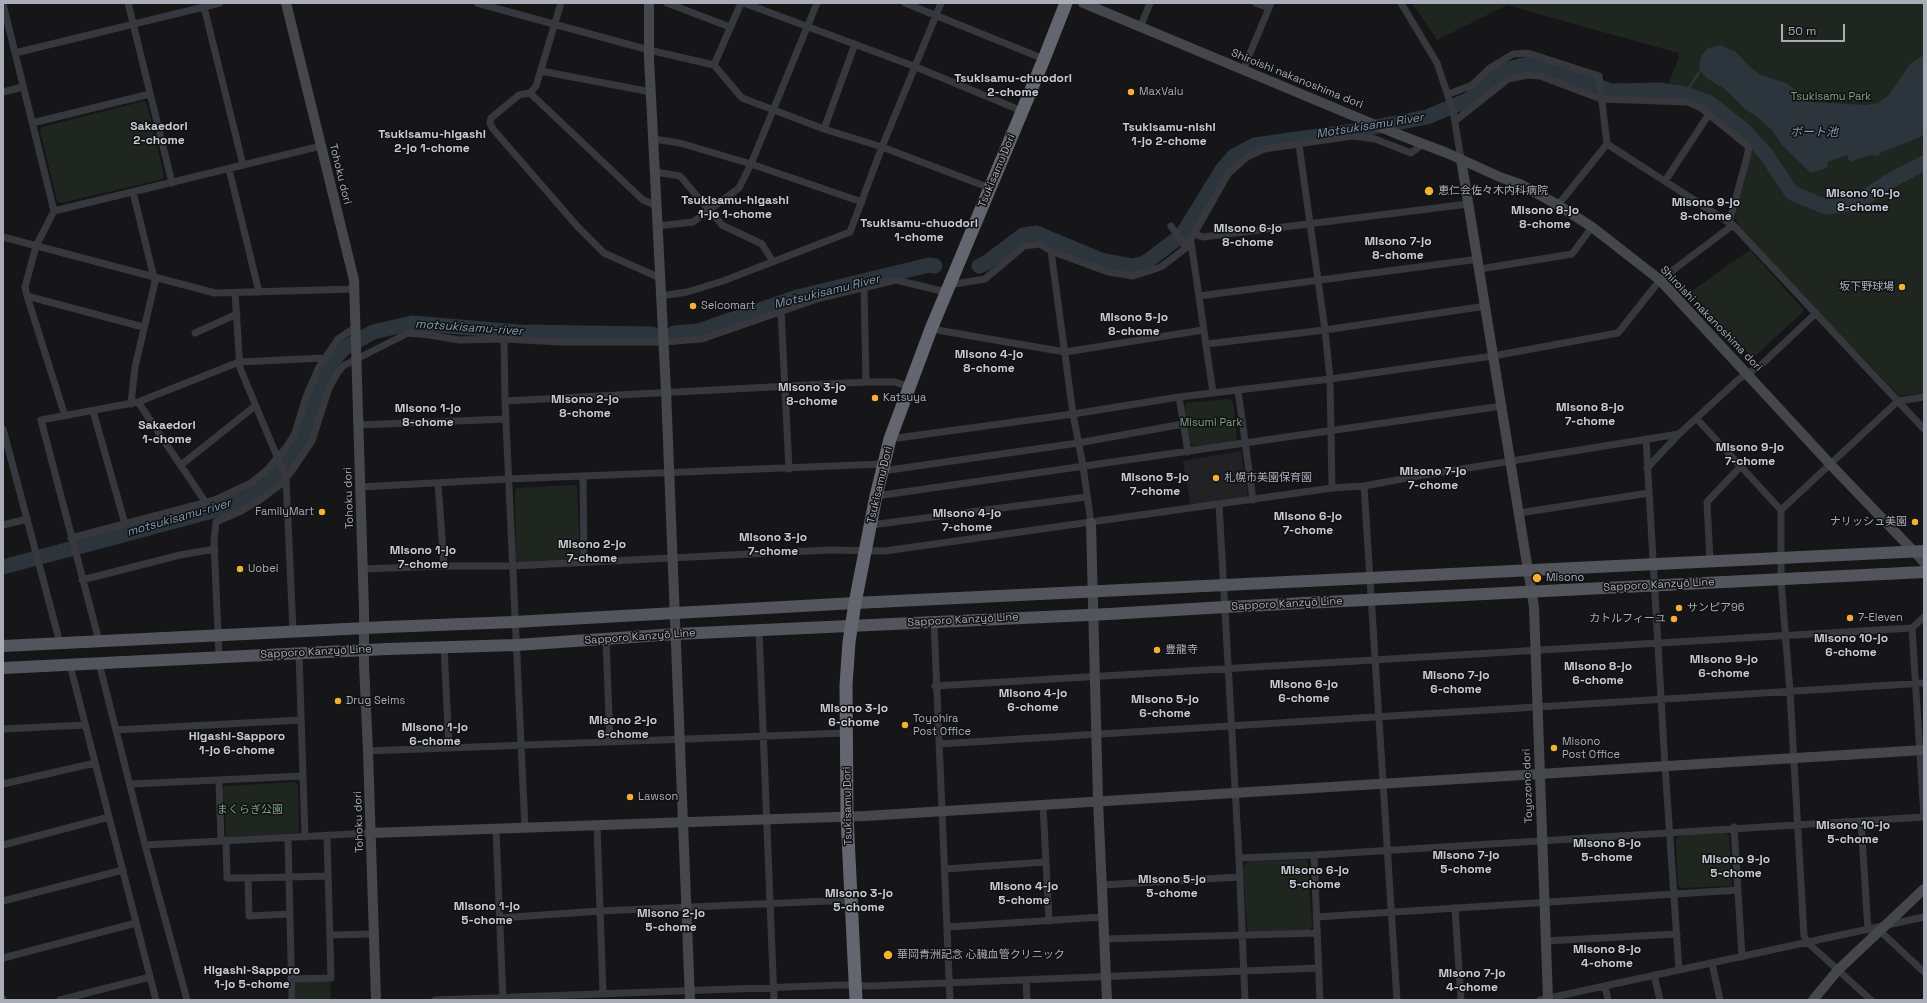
<!DOCTYPE html>
<meta charset="utf-8">
<style>
body{margin:0}
#map{position:relative;width:1927px;height:1003px;overflow:hidden;background:#161618;font-family:"Space Grotesk",sans-serif}
canvas{display:block}
.frame{position:absolute;inset:0;border:4px solid #a8adb8;pointer-events:none}
.scale{position:absolute;left:1781px;top:24px;width:64px;height:18px;box-sizing:border-box;border:2px solid #a8adb8;border-top:0;padding-left:5px;font-size:12px;line-height:14px;white-space:nowrap;color:#a8adb8;-webkit-text-stroke:3px #111113;paint-order:stroke}
</style>
<div id="map">
<canvas width="1927" height="1003"></canvas>
<div class="frame"></div>
<div class="scale">50 m</div>
</div>
<script>
const ctx = document.querySelector('canvas').getContext('2d');
ctx.lineJoin = 'round';
function fillPath(path, color) {
  ctx.fillStyle = color;
  ctx.fill(path, 'evenodd');
}
function toPath(rows) {
  const path = new Path2D();
  for (const r of rows) {
    path.moveTo(r[0], r[1]);
    for (let i = 2; i < r.length; i += 2) path.lineTo(r[i], r[i + 1]);
  }
  return path;
}
function strokePath(path, color, width, dash) {
  ctx.strokeStyle = color;
  ctx.lineWidth = width;
  ctx.lineCap = dash ? 'butt' : 'round';
  ctx.setLineDash(dash || []);
  ctx.stroke(path);
}
function label(font, color, halo, rows, align = 'center') {
  ctx.font = font + ' "Space Grotesk","Noto Sans JP",sans-serif';
  ctx.lineWidth = 3;
  ctx.setLineDash([]);
  ctx.textBaseline = 'middle';
  ctx.strokeStyle = halo;
  ctx.fillStyle = color;
  for (const [text, x, y, turn = 0] of rows) {
    ctx.save();
    ctx.translate(x, y);
    ctx.rotate((+turn || 0) * Math.PI / 180);
    ctx.textAlign = isNaN(turn) ? turn : align;
    if (halo) ctx.strokeText(text, 0, 0);
    ctx.fillText(text, 0, 0);
    ctx.restore();
  }
}
fillPath(toPath([
 [1241,451,1248,496,1191,507,1183,461]
]), '#222225');
fillPath(toPath([
 [1412,3,1924,3,1924,393,1899,396,1742,232,1735,218,1752,146,1710,110,1697,102,1673,96,1663,96,1679,57,1678,53,1507,5,1437,40],
 [144,101,147,104,164,175,163,179,61,203,57,201,40,130,42,127],
 [1750,250,1803,309,1803,312,1755,356,1752,357,1690,292],
 [1229,399,1233,402,1237,440,1234,443,1194,448,1190,443,1184,408,1186,403],
 [574,485,577,486,580,558,579,560,518,563,516,560,515,491,517,488],
 [295,782,298,785,299,830,297,833,229,837,226,834,223,788,226,786],
 [1726,832,1729,836,1732,886,1681,888,1678,886,1676,841,1679,836],
 [1305,860,1308,864,1312,927,1309,930,1250,932,1247,929,1243,866,1249,861],
 [330,981,331,1000,296,1000,295,982]
]), '#1e261f');
fillPath(toPath([
 [1720,45,1736,52,1751,68,1761,75,1786,83,1812,102,1865,105,1878,103,1889,95,1910,64,1924,55,1924,134,1918,138,1882,152,1877,156,1870,155,1850,162,1847,155,1827,162,1828,167,1815,172,1810,172,1781,144,1772,130,1757,117,1745,109,1725,89,1708,79,1700,71,1699,65,1702,55,1708,48]
]), '#2c353c');
strokePath(toPath([
 [1685,94,1700,71]
]), '#2c353c', 2.5);
strokePath(toPath([
 [979,266,986,263,1023,235,1036,233,1101,260,1132,266,1145,263,1182,235,1222,170,1234,156,1255,145,1354,131,1427,117,1468,100,1502,71,1527,64,1552,70,1611,91,1659,90,1685,94,1708,102,1743,129,1766,154,1792,193,1826,207,1857,203,1886,183,1924,163],
 [674,333,698,331,797,297,929,265,935,266],
 [3,567,220,509,250,496,278,474,299,446,307,426,317,392,332,362,343,349,373,332,412,323,519,332,652,334]
]), '#2c353c', 15);
strokePath(toPath([
 [128,3,172,183],
 [477,3,649,50,714,65,742,98,824,129,882,147,990,188],
 [561,3,536,86,530,93,519,95,491,118,490,123,493,129,577,226,604,253,660,278],
 [667,3,730,27],
 [744,3,916,67,1022,111],
 [905,3,1044,59],
 [1256,3,1269,8],
 [1401,3,1437,63,1453,111,1461,159],
 [3,4,54,211,36,246,25,287,27,296],
 [204,7,243,165],
 [1140,28,1150,3],
 [15,53,220,3],
 [714,65,741,3],
 [1243,70,1271,3],
 [541,71,651,92],
 [3,92,23,87],
 [530,93,643,200,657,206],
 [1449,94,1472,85,1490,68,1513,54,1528,53,1599,76,1607,144,1558,205],
 [1455,121,1508,79,1528,75,1540,76,1601,99,1688,102,1701,108,1749,147,1746,161,1729,223],
 [32,123,150,94],
 [824,129,855,44],
 [653,139,680,143,751,164,862,202],
 [1607,144,1733,225,1924,429],
 [1299,145,1325,330,1330,379,1332,488],
 [229,169,259,292],
 [655,172,680,176,722,225,762,244,773,262],
 [1665,181,1709,114],
 [54,211,321,146],
 [658,226,693,222,739,188,751,164,817,3],
 [1171,226,1186,248],
 [1195,234,1203,237,1468,204],
 [3,237,215,293,354,289],
 [1191,242,1213,393],
 [1051,251,1073,414,1083,466,1091,523],
 [1480,269,1572,254,1592,227],
 [949,285,985,279,1024,246,1040,244,1051,251,1108,272,1133,276,1161,267,1186,248,1228,174,1247,157,1264,149,1352,136,1375,139,1411,153,1423,144],
 [864,288,866,382],
 [235,293,240,368,286,478,293,631],
 [661,296,687,292,723,281,850,232,882,147,941,3],
 [1199,296,1479,259],
 [781,310,789,469],
 [931,329,1065,352,1203,330],
 [195,333,237,314],
 [504,339,505,401,525,829],
 [1206,344,1325,330,1486,306],
 [1238,390,1253,500],
 [1179,397,1188,452],
 [505,401,866,382,895,382,910,387],
 [138,402,206,503],
 [131,404,135,367,155,282,133,192],
 [93,411,125,524],
 [65,416,27,296,143,327],
 [1697,419,1781,510],
 [359,425,506,419],
 [3,429,60,643],
 [890,439,1073,414,1179,397,1330,379,1493,356,1618,333,1660,280,1733,225],
 [1646,439,1665,766,1679,970],
 [181,465,255,406],
 [1647,468,1679,434,1739,379,1760,366,1816,313],
 [882,471,1078,443,1183,424],
 [583,476,584,562],
 [438,483,444,566],
 [1364,486,1397,1000],
 [360,487,508,479,883,464],
 [876,496,1502,406],
 [1219,504,1239,858],
 [1519,513,1649,493],
 [3,525,27,519],
 [871,525,1086,497],
 [71,538,215,500,251,483,267,470,288,445,295,433,306,397,319,367,338,339,356,327],
 [1710,561,1707,502,1741,466],
 [363,569,444,566,512,566,829,550,885,551,1332,488,1364,486,1418,476,1679,434],
 [82,580,180,555,215,549],
 [934,622,950,1000],
 [1912,628,1924,817],
 [759,630,774,1000],
 [606,640,610,742],
 [99,641,41,420,138,402,239,362,324,358],
 [444,647,449,748],
 [299,653,305,837],
 [219,657,214,541,216,522,241,511,260,500,281,484,291,472,312,441,329,388,338,372,343,366,408,333,430,335,459,340,504,339,560,342,664,342,687,340,702,339,820,298,896,280,946,292],
 [99,663,145,845,187,1000],
 [70,665,156,1000],
 [935,686,1912,628,1924,617],
 [3,729,85,725],
 [116,730,301,720],
 [939,744,1924,683],
 [368,751,846,733],
 [219,780,221,841],
 [3,784,95,763],
 [131,784,303,776],
 [1861,821,1868,930],
 [597,826,603,993],
 [1734,827,1742,957],
 [496,830,503,1000],
 [288,838,292,1000],
 [226,840,227,878,248,878,249,916,289,914],
 [3,845,109,817],
 [145,845,371,833],
 [1314,855,1320,1000],
 [1046,862,1049,921],
 [945,869,1046,862,1043,805],
 [248,878,328,876],
 [1102,885,1240,877],
 [3,901,123,870],
 [1455,908,1461,1000],
 [1316,917,1738,890],
 [499,918,600,911,851,900],
 [947,927,1103,917],
 [1880,931,1924,972],
 [330,935,374,934],
 [1104,939,1317,933],
 [1545,941,1677,934],
 [3,958,136,923],
 [1712,963,1720,1000],
 [1654,975,1660,1000],
 [291,979,331,978,327,836],
 [1026,980,1027,1000],
 [1605,986,1608,1000],
 [3,999,3,1000],
 [60,1000,150,977],
 [435,1000,842,985,871,986,1318,968],
 [1245,1000,1239,858,1314,855,1924,817],
 [1540,1000,1924,917],
 [1871,1000,1807,942,1804,936,1790,692,1781,580,1781,510,1898,401,1924,397]
]), '#37383d', 7);
strokePath(toPath([
 [286,3,354,280,364,611,364,665,368,751,376,1000],
 [649,3,649,58,666,391,690,1000],
 [1083,3,1397,134,1447,153,1502,178,1520,184,1558,205,1592,227,1660,280,1831,465,1924,562],
 [1461,159,1534,607,1548,1000],
 [1091,523,1098,801,1107,1000],
 [371,833,865,816,1924,750],
 [1813,1000,1838,970,1924,889]
]), '#45474d', 10);
strokePath(toPath([
 [3,646,386,627,514,622,855,603,1924,551],
 [3,668,387,649,516,645,676,634,1109,614,1225,607,1924,572]
]), '#53555c', 12);
strokePath(toPath([
 [856,1000,847,816,846,685,849,642,855,603,876,496,890,439,931,329,1044,59,1066,3]
]), '#63666e', 13);
for (const [x, y, r, color] of [
 [1131,92,4,"#f2b134"],
 [1429,191,5,"#f2b134"],
 [1902,287,4,"#f2b134"],
 [693,306,4,"#f2b134"],
 [875,398,4,"#f2b134"],
 [1216,478,4,"#f2b134"],
 [322,512,4,"#f2b134"],
 [1915,522,4,"#f2b134"],
 [240,569,4,"#f2b134"],
 [1537,578,5,"#f2b134"],
 [1679,608,4,"#f2b134"],
 [1850,618,4,"#f2b134"],
 [1674,619,4,"#f2b134"],
 [1157,650,4,"#f2b134"],
 [338,701,4,"#f2b134"],
 [905,725,4,"#f2b134"],
 [1554,748,4,"#f2b134"],
 [630,797,4,"#f2b134"],
 [888,955,5,"#f2b134"]
]) {
  const dot = new Path2D();
  dot.arc(x, y, r, 0, 2 * Math.PI);
  ctx.fillStyle = color;
  ctx.fill(dot);
  strokePath(dot, '#111113', 1.5);
}
label('11px', '#a8adb8', '#111113', [
 ["Shiroishi nakanoshima dori",1297,79,22],
 ["Tsukisamu Dori",997,171,-67],
 ["Tohoku dori",340,174,76],
 ["Shiroishi nakanoshima dori",1711,319,46],
 ["Tsukisamu Dori",880,485,-77],
 ["Tohoku dori",349,498,-92],
 ["Sapporo Kanzyō Line",1659,585,-3],
 ["Sapporo Kanzyō Line",1287,604,-3],
 ["Sapporo Kanzyō Line",963,620,-3],
 ["Sapporo Kanzyō Line",640,637,-4],
 ["Sapporo Kanzyō Line",316,652,-3],
 ["Toyozono dori",1528,786,-92],
 ["Tsukisamu Dori",848,806,-91],
 ["Tohoku dori",359,822,-92]
]);
label('11px', '#a8adb8', '#111113', [
 ["MaxValu",1139,92],
 ["恵仁会佐々木内科病院",1438,191],
 ["坂下野球場",1894,287,"right"],
 ["Seicomart",701,306],
 ["Katsuya",883,398],
 ["札幌市美園保育園",1224,478],
 ["FamilyMart",314,512,"right"],
 ["ナリッシュ美園",1907,522,"right"],
 ["Uobei",248,569],
 ["Misono",1546,578],
 ["サンピア96",1687,608],
 ["7-Eleven",1858,618],
 ["カトルフィーユ",1666,619,"right"],
 ["豊龍寺",1165,650],
 ["Drug Seims",346,701],
 ["Toyohira",913,719],
 ["Post Office",913,732],
 ["Misono",1562,742],
 ["Post Office",1562,755],
 ["Lawson",638,797],
 ["華岡青洲記念 心臓血管クリニック",897,955]
], 'left');
label('11px', '#7fa381', '#111113', [
 ["Tsukisamu Park",1831,97],
 ["Misumi Park",1211,423],
 ["まくらぎ公園",250,810]
]);
label('bold 12px', '#c9ccd4', '#111113', [
 ["Tsukisamu-chuodori",1013,79],
 ["2-chome",1013,93],
 ["Sakaedori",159,127],
 ["2-chome",159,141],
 ["Tsukisamu-nishi",1169,128],
 ["1-jo 2-chome",1169,142],
 ["Tsukisamu-higashi",432,135],
 ["2-jo 1-chome",432,149],
 ["Misono 10-jo",1863,194],
 ["8-chome",1863,208],
 ["Tsukisamu-higashi",735,201],
 ["1-jo 1-chome",735,215],
 ["Misono 9-jo",1706,203],
 ["8-chome",1706,217],
 ["Misono 8-jo",1545,211],
 ["8-chome",1545,225],
 ["Tsukisamu-chuodori",919,224],
 ["1-chome",919,238],
 ["Misono 6-jo",1248,229],
 ["8-chome",1248,243],
 ["Misono 7-jo",1398,242],
 ["8-chome",1398,256],
 ["Misono 5-jo",1134,318],
 ["8-chome",1134,332],
 ["Misono 4-jo",989,355],
 ["8-chome",989,369],
 ["Misono 3-jo",812,388],
 ["8-chome",812,402],
 ["Misono 2-jo",585,400],
 ["8-chome",585,414],
 ["Misono 8-jo",1590,408],
 ["7-chome",1590,422],
 ["Misono 1-jo",428,409],
 ["8-chome",428,423],
 ["Sakaedori",167,426],
 ["1-chome",167,440],
 ["Misono 9-jo",1750,448],
 ["7-chome",1750,462],
 ["Misono 7-jo",1433,472],
 ["7-chome",1433,486],
 ["Misono 5-jo",1155,478],
 ["7-chome",1155,492],
 ["Misono 4-jo",967,514],
 ["7-chome",967,528],
 ["Misono 6-jo",1308,517],
 ["7-chome",1308,531],
 ["Misono 3-jo",773,538],
 ["7-chome",773,552],
 ["Misono 2-jo",592,545],
 ["7-chome",592,559],
 ["Misono 1-jo",423,551],
 ["7-chome",423,565],
 ["Misono 10-jo",1851,639],
 ["6-chome",1851,653],
 ["Misono 9-jo",1724,660],
 ["6-chome",1724,674],
 ["Misono 8-jo",1598,667],
 ["6-chome",1598,681],
 ["Misono 7-jo",1456,676],
 ["6-chome",1456,690],
 ["Misono 6-jo",1304,685],
 ["6-chome",1304,699],
 ["Misono 4-jo",1033,694],
 ["6-chome",1033,708],
 ["Misono 5-jo",1165,700],
 ["6-chome",1165,714],
 ["Misono 3-jo",854,709],
 ["6-chome",854,723],
 ["Misono 2-jo",623,721],
 ["6-chome",623,735],
 ["Misono 1-jo",435,728],
 ["6-chome",435,742],
 ["Higashi-Sapporo",237,737],
 ["1-jo 6-chome",237,751],
 ["Misono 10-jo",1853,826],
 ["5-chome",1853,840],
 ["Misono 8-jo",1607,844],
 ["5-chome",1607,858],
 ["Misono 7-jo",1466,856],
 ["5-chome",1466,870],
 ["Misono 9-jo",1736,860],
 ["5-chome",1736,874],
 ["Misono 6-jo",1315,871],
 ["5-chome",1315,885],
 ["Misono 5-jo",1172,880],
 ["5-chome",1172,894],
 ["Misono 4-jo",1024,887],
 ["5-chome",1024,901],
 ["Misono 3-jo",859,894],
 ["5-chome",859,908],
 ["Misono 1-jo",487,907],
 ["5-chome",487,921],
 ["Misono 2-jo",671,914],
 ["5-chome",671,928],
 ["Misono 8-jo",1607,950],
 ["4-chome",1607,964],
 ["Higashi-Sapporo",252,971],
 ["1-jo 5-chome",252,985],
 ["Misono 7-jo",1472,974],
 ["4-chome",1472,988]
]);
label('italic 12px', '#7f9bb3', '#111113', [
 ["Motsukisamu River",1370,126,-9],
 ["ボート池",1814,133],
 ["Motsukisamu River",827,292,-14],
 ["motsukisamu-river",469,328,4],
 ["motsukisamu-river",179,518,-16]
]);
</script>
